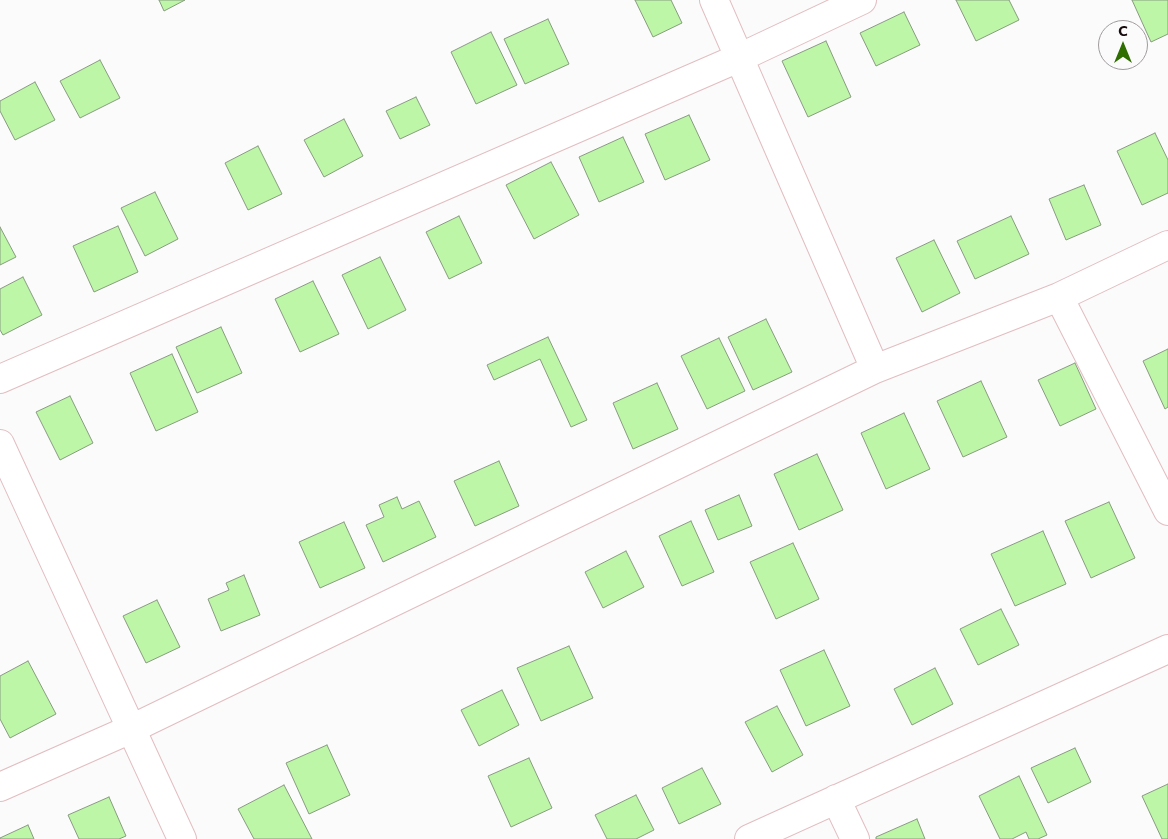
<!DOCTYPE html>
<meta charset="utf-8">
<style>
body{margin:0}
#map{position:relative;width:1168px;height:839px;overflow:hidden;background:#fbfbfb;font-family:Commissioner,sans-serif}
canvas{display:block}
.north{position:absolute;left:1098px;top:20px;width:50px;height:50px;box-sizing:border-box;background:#fbfbfb;border:1px solid #a09b9c;border-radius:50%;rotate:0deg;font-size:14px;font-weight:700;line-height:20px;text-align:center;color:#180b0d}
.north::after{content:'';display:block;margin:auto;width:18px;height:22px;background:#2f6e00;clip-path:polygon(50% 0,100% 100%,50% 72%,0 100%)}
</style>
<div id="map">
<canvas width="1168" height="839"></canvas>
<div class="north">С</div>
</div>
<script>
const ctx = document.querySelector('canvas').getContext('2d');
ctx.lineJoin = 'round';
function fillPath(path, color) {
  ctx.fillStyle = color;
  ctx.fill(path, 'evenodd');
}
function toPath(rows) {
  const path = new Path2D();
  for (const r of rows) {
    path.moveTo(r[0], r[1]);
    for (let i = 2; i < r.length; i += 2) path.lineTo(r[i], r[i + 1]);
  }
  return path;
}
function strokePath(path, color, width, dash) {
  ctx.strokeStyle = color;
  ctx.lineWidth = width;
  ctx.lineCap = dash ? 'butt' : 'round';
  ctx.setLineDash(dash || []);
  ctx.stroke(path);
}
const building = toPath([
 [159,0,185,0,164,11,159,0],
 [635,0,671,0,682,23,653,37,635,0],
 [956,0,1009,0,1019,20,976,41,956,0],
 [1132,0,1168,0,1168,34,1151,42,1132,0],
 [904,12,920,45,876,66,860,33,904,12],
 [548,19,569,64,525,84,504,39,548,19],
 [491,32,517,85,476,104,451,52,491,32],
 [826,41,851,97,808,117,782,61,826,41],
 [100,60,120,98,80,118,60,81,100,60],
 [35,82,55,120,15,140,0,111,0,101,35,82],
 [416,97,430,125,400,139,386,111,416,97],
 [689,115,710,160,665,180,645,134,689,115],
 [344,119,363,156,324,177,304,140,344,119],
 [1155,133,1168,160,1168,193,1142,205,1117,151,1155,133],
 [623,137,644,182,599,202,579,157,623,137],
 [258,146,282,194,248,210,225,163,258,146],
 [551,162,579,215,534,239,506,185,551,162],
 [1084,185,1101,225,1066,240,1049,199,1084,185],
 [155,192,178,239,145,256,121,208,155,192],
 [459,216,482,263,449,279,426,232,459,216],
 [1011,216,1029,254,975,279,957,241,1011,216],
 [118,226,138,272,94,292,73,246,118,226],
 [0,227,16,257,0,265,0,227],
 [934,240,960,293,922,312,896,258,934,240],
 [380,257,406,310,368,329,342,275,380,257],
 [23,277,42,315,3,335,0,330,0,289,23,277],
 [313,281,339,334,300,352,275,299,313,281],
 [766,319,792,372,753,390,728,337,766,319],
 [221,327,242,373,197,393,176,347,221,327],
 [548,337,587,420,571,427,540,359,494,380,487,365,548,337],
 [719,338,745,391,707,409,681,356,719,338],
 [1168,349,1168,407,1165,409,1143,361,1168,349],
 [172,354,198,412,156,431,130,373,172,354],
 [1075,363,1096,409,1060,426,1038,380,1075,363],
 [981,381,1007,437,963,457,937,401,981,381],
 [657,383,678,429,633,449,613,403,657,383],
 [70,396,93,443,60,460,36,412,70,396],
 [904,413,930,469,886,489,861,433,904,413],
 [817,454,843,510,799,530,774,474,817,454],
 [499,461,519,506,475,526,454,481,499,461],
 [739,495,752,526,718,540,705,510,739,495],
 [397,497,402,509,419,501,436,537,383,562,366,525,384,517,379,505,397,497],
 [1109,502,1135,558,1091,578,1065,521,1109,502],
 [691,521,714,572,682,586,659,536,691,521],
 [344,522,365,568,320,588,299,542,344,522],
 [1043,531,1066,584,1015,606,991,554,1043,531],
 [793,543,819,599,776,619,750,562,793,543],
 [626,551,644,587,603,608,585,572,626,551],
 [244,575,260,615,221,631,208,599,229,590,226,583,244,575],
 [157,600,180,647,146,663,123,616,157,600],
 [1001,609,1019,645,978,665,960,629,1001,609],
 [569,646,593,698,541,721,517,668,569,646],
 [824,650,850,706,806,726,780,670,824,650],
 [28,661,56,714,10,738,0,719,0,676,28,661],
 [935,668,953,704,912,725,894,689,935,668],
 [502,690,519,725,479,746,461,710,502,690],
 [777,706,803,755,772,772,745,722,777,706],
 [327,745,350,795,309,814,286,763,327,745],
 [1075,748,1091,782,1048,803,1031,768,1075,748],
 [529,758,552,808,511,827,488,776,529,758],
 [702,768,721,804,679,824,662,788,702,768],
 [1019,776,1047,835,1038,839,1029,839,1026,832,1012,839,1000,839,979,796,1019,776],
 [1168,784,1168,839,1162,839,1142,796,1168,784],
 [284,785,312,839,254,839,238,809,284,785],
 [636,795,654,830,636,839,607,839,595,815,636,795],
 [109,797,126,836,119,839,79,839,68,815,109,797],
 [917,819,925,839,876,839,876,837,917,819],
 [28,825,34,839,0,839,0,838,28,825]
]);
fillPath(building, '#bdf6a6');
strokePath(building, '#889b81', 1);
const minor = toPath([
 [714,0,875,369,1059,297,1168,511],
 [1059,297,1168,245],
 [0,379,741,57,862,0],
 [0,444,182,839],
 [0,787,131,729,875,369],
 [836,799,855,839],
 [749,839,1168,649]
]);
strokePath(minor, '#e2bdc0', 30);
strokePath(minor, '#fff', 28);
</script>
